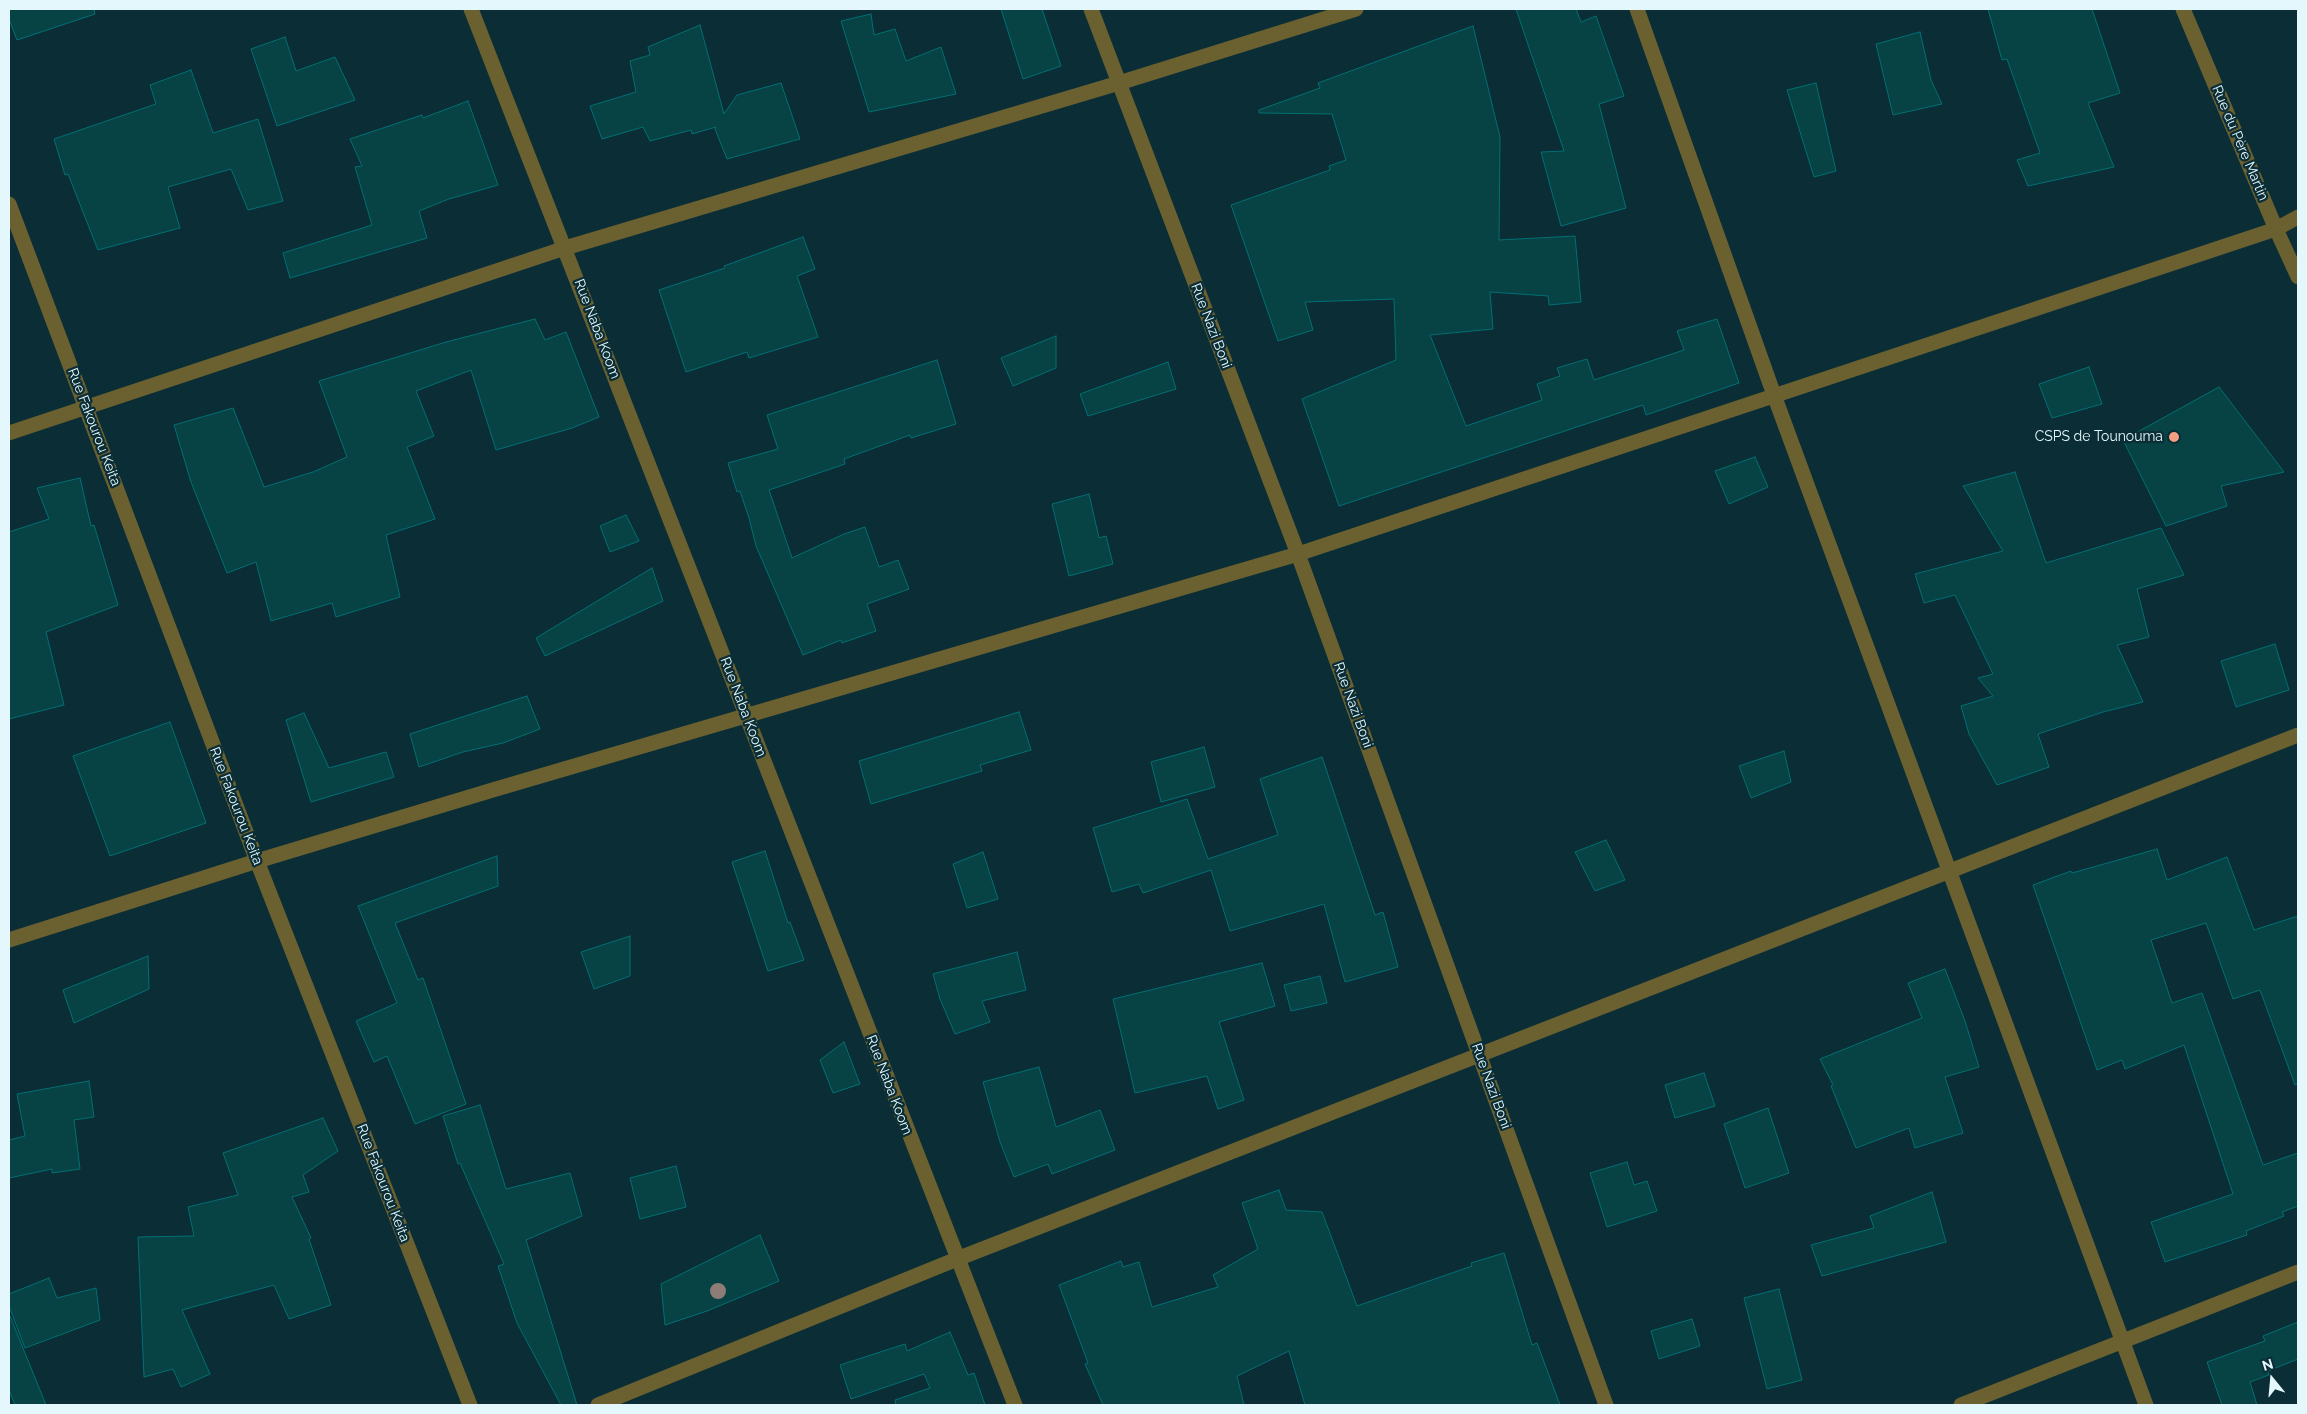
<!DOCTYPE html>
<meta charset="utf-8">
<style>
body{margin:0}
#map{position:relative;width:2307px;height:1414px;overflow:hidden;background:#0a2d36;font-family:Raleway,sans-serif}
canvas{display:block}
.frame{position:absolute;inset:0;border:10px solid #e4f7fc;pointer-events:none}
.north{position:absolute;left:2247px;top:1354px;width:50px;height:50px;-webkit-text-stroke:4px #0a2d36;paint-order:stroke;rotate:343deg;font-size:14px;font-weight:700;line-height:20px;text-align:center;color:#e4f7fc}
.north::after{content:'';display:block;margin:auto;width:18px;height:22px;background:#e4f7fc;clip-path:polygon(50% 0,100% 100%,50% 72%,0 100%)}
</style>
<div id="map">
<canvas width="2307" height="1414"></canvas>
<div class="frame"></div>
<div class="north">N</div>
</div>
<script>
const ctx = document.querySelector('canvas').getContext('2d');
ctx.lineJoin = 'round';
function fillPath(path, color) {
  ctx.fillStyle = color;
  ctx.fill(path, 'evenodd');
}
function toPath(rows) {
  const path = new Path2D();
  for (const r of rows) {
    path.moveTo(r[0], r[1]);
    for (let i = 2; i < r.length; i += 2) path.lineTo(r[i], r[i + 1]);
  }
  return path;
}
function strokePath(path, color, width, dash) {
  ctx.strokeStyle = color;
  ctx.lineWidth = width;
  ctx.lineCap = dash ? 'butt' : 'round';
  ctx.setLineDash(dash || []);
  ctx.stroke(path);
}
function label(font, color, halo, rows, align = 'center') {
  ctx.font = font + ' Raleway,sans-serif';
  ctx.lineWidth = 4.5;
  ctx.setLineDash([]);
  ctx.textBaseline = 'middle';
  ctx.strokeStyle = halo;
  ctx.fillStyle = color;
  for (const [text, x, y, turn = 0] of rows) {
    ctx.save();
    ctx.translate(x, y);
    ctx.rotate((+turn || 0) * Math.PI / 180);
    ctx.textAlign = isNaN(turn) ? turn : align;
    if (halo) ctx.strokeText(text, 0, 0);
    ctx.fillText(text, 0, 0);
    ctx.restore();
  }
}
const building = toPath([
 [9,9,94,9,95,14,17,40,9,19,9,9],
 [1001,9,1042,9,1061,66,1023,79,1001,9],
 [1516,9,1576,9,1581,22,1596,16,1624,96,1599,104,1626,208,1561,226,1541,152,1564,151,1516,9],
 [1988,9,2092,9,2120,93,2088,103,2114,167,2028,186,2017,160,2040,153,2007,59,2002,60,1988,9],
 [871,14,874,35,895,29,906,61,941,47,956,94,869,112,841,21,871,14],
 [700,25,724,114,737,95,781,83,800,139,727,159,715,129,716,127,692,134,691,130,650,141,643,127,602,139,590,106,636,92,630,61,650,55,648,47,700,25],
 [1473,26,1500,137,1499,240,1575,236,1581,302,1549,305,1548,296,1490,292,1493,329,1430,335,1466,426,1542,400,1537,384,1560,376,1557,368,1587,359,1594,380,1684,350,1677,331,1717,319,1739,383,1646,415,1643,405,1339,506,1302,399,1396,360,1394,299,1305,302,1313,330,1278,341,1231,205,1330,170,1329,166,1346,160,1332,114,1259,113,1259,110,1320,88,1318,83,1473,26],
 [1920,32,1931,80,1942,104,1893,115,1876,44,1920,32],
 [285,37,296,71,335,57,355,100,277,126,251,49,285,37],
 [191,70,213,133,258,119,283,201,248,210,231,169,168,187,180,228,98,250,68,174,65,175,54,139,156,104,150,85,191,70],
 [1816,83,1836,171,1814,177,1787,90,1816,83],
 [468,101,498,185,449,199,419,211,427,238,290,278,283,253,372,225,355,167,362,166,350,139,422,115,423,118,468,101],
 [803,237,815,269,797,276,818,337,749,358,747,352,686,372,659,290,725,268,724,266,803,237],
 [535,319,545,340,566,332,599,417,572,428,496,450,471,370,416,391,434,436,407,447,435,519,386,535,400,597,336,617,332,603,271,621,256,562,227,573,191,482,174,425,233,408,264,487,313,472,347,457,319,381,446,342,535,319],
 [1056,336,1056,368,1013,386,1001,358,1056,336],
 [937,360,956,424,911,438,910,435,844,459,845,464,769,490,792,558,844,534,865,527,879,567,898,560,909,589,867,604,876,631,842,643,841,640,803,655,756,546,749,518,740,491,737,492,728,463,778,449,767,415,937,360],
 [1168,362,1176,389,1088,416,1080,394,1168,362],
 [2089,367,2102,404,2052,418,2039,384,2089,367],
 [2219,387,2284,472,2221,486,2227,506,2166,526,2123,440,2219,387],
 [1755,457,1768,487,1729,504,1715,471,1755,457],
 [2015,472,2046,563,2161,528,2184,575,2137,589,2149,637,2117,645,2143,702,2103,712,2038,734,2049,767,1997,785,1969,734,1961,706,1993,696,1978,678,1993,674,1955,595,1924,603,1915,574,2003,551,1963,486,2015,472],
 [80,478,91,526,94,525,118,605,46,632,64,705,9,719,9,532,49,519,37,488,80,478],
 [1089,494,1099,538,1106,536,1113,564,1069,576,1052,504,1089,494],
 [626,515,639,541,610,552,600,526,626,515],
 [652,568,663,601,545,656,536,638,652,568],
 [2275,644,2289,690,2236,707,2221,661,2275,644],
 [527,696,540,729,503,743,463,752,419,767,410,734,527,696],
 [1019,712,1031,750,980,765,982,771,871,804,859,761,1019,712],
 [304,713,329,768,386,752,394,777,311,802,286,720,304,713],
 [170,722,206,823,110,856,73,756,170,722],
 [1204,747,1215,787,1161,802,1151,762,1204,747],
 [1784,751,1791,782,1751,798,1739,766,1784,751],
 [1322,757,1375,915,1383,912,1398,967,1345,982,1324,904,1230,931,1211,870,1143,893,1139,884,1112,892,1093,828,1187,799,1208,859,1278,835,1260,779,1322,757],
 [1606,840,1625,880,1595,891,1575,852,1606,840],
 [2157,849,2167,880,2227,857,2254,930,2298,916,2298,1084,2295,1085,2260,990,2233,999,2206,923,2151,940,2172,1003,2202,993,2263,1165,2298,1153,2298,1206,2282,1212,2284,1216,2246,1231,2247,1235,2165,1262,2151,1222,2233,1194,2184,1045,2125,1069,2122,1060,2097,1070,2033,885,2071,871,2072,873,2157,849],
 [765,851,788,923,790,922,804,960,768,971,732,862,765,851],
 [983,852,998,899,967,908,953,864,983,852],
 [497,856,498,886,395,923,418,980,423,978,466,1104,415,1124,387,1056,374,1062,356,1021,397,1003,358,906,497,856],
 [630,936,630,976,594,989,581,952,630,936],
 [1017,952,1026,990,982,1001,990,1022,955,1034,940,999,933,974,1017,952],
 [148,956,149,989,74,1023,63,990,148,956],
 [1262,963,1275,1006,1219,1022,1244,1100,1218,1109,1207,1076,1135,1093,1113,999,1262,963],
 [1945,969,1965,1021,1979,1067,1945,1077,1963,1133,1915,1148,1909,1128,1856,1148,1831,1086,1833,1085,1820,1059,1922,1018,1908,983,1945,969],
 [1320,976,1327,1003,1291,1011,1284,985,1320,976],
 [844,1042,860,1084,833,1093,820,1060,844,1042],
 [1039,1067,1056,1127,1100,1110,1115,1150,1052,1174,1048,1164,1014,1177,1000,1142,983,1082,1039,1067],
 [1704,1073,1715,1106,1675,1118,1665,1085,1704,1073],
 [89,1081,94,1117,74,1120,80,1169,52,1173,52,1169,9,1178,9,1140,25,1136,17,1094,89,1081],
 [480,1105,506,1189,570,1173,582,1216,526,1240,577,1405,561,1405,517,1323,498,1266,504,1264,460,1163,458,1164,443,1116,480,1105],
 [1768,1108,1789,1173,1745,1188,1724,1124,1768,1108],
 [323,1118,338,1151,303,1175,309,1192,292,1197,311,1238,309,1239,331,1305,289,1319,274,1285,182,1310,210,1374,181,1387,173,1369,144,1377,138,1237,194,1236,188,1207,238,1195,223,1153,323,1118],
 [1627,1162,1634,1185,1647,1181,1657,1211,1607,1227,1590,1173,1627,1162],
 [676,1166,686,1207,640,1219,630,1178,676,1166],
 [1279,1190,1286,1210,1322,1212,1357,1306,1472,1266,1471,1263,1504,1253,1532,1345,1537,1343,1560,1405,1305,1405,1289,1351,1237,1376,1244,1405,1103,1405,1085,1364,1088,1363,1059,1285,1121,1261,1123,1267,1139,1262,1152,1307,1218,1287,1213,1275,1258,1249,1242,1203,1279,1190],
 [1932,1192,1946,1242,1822,1276,1811,1245,1874,1228,1870,1216,1932,1192],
 [760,1235,779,1281,707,1311,665,1325,661,1284,760,1235],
 [49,1278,57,1298,96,1288,100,1320,25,1348,9,1306,9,1294,49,1278],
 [1779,1289,1802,1380,1767,1389,1744,1298,1779,1289],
 [9,1316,10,1316,46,1405,15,1405,9,1390,9,1316],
 [1692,1319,1700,1346,1659,1359,1651,1331,1692,1319],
 [2298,1322,2298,1359,2268,1371,2269,1375,2250,1382,2257,1405,2222,1405,2207,1362,2265,1341,2263,1336,2298,1322],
 [950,1332,968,1375,974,1373,985,1405,896,1405,895,1400,930,1388,924,1374,851,1399,840,1365,905,1344,907,1351,950,1332]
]);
fillPath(building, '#074244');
strokePath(building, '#027073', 1);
strokePath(toPath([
 [471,9,1015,1405],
 [1091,9,1298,554,1606,1405],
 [1637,9,1774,395,2146,1405],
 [2183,9,2276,229,2298,277],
 [9,204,257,861,470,1405],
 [9,433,565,248,1119,83,1356,9],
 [9,940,257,861,496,789,1298,554,2276,229,2298,217],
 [598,1405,957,1259,2298,735],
 [1961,1405,2298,1272]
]), '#6a6030', 15);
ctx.fillStyle = '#8e7d77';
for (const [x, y] of [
 [718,1291]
]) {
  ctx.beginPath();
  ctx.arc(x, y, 8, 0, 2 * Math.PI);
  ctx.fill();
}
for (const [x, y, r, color] of [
 [2174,437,6,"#f39f84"]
]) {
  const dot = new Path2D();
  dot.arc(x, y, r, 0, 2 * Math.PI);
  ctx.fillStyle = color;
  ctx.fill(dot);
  strokePath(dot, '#0a2d36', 2);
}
label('14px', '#e4f7fc', '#0a2d36', [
 ["Rue du Père Martin",2240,143,67],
 ["Rue Nazi Boni",1211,326,69],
 ["Rue Naba Koom",597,329,69],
 ["Rue Fakourou Keita",94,427,69],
 ["Rue Nazi Boni",1353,705,70],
 ["Rue Naba Koom",743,707,69],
 ["Rue Fakourou Keita",236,806,69],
 ["Rue Naba Koom",889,1085,69],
 ["Rue Nazi Boni",1491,1086,70],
 ["Rue Fakourou Keita",383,1183,69]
]);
label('14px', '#e4f7fc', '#0a2d36', [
 ["CSPS de Tounouma",2163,437]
], 'right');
</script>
